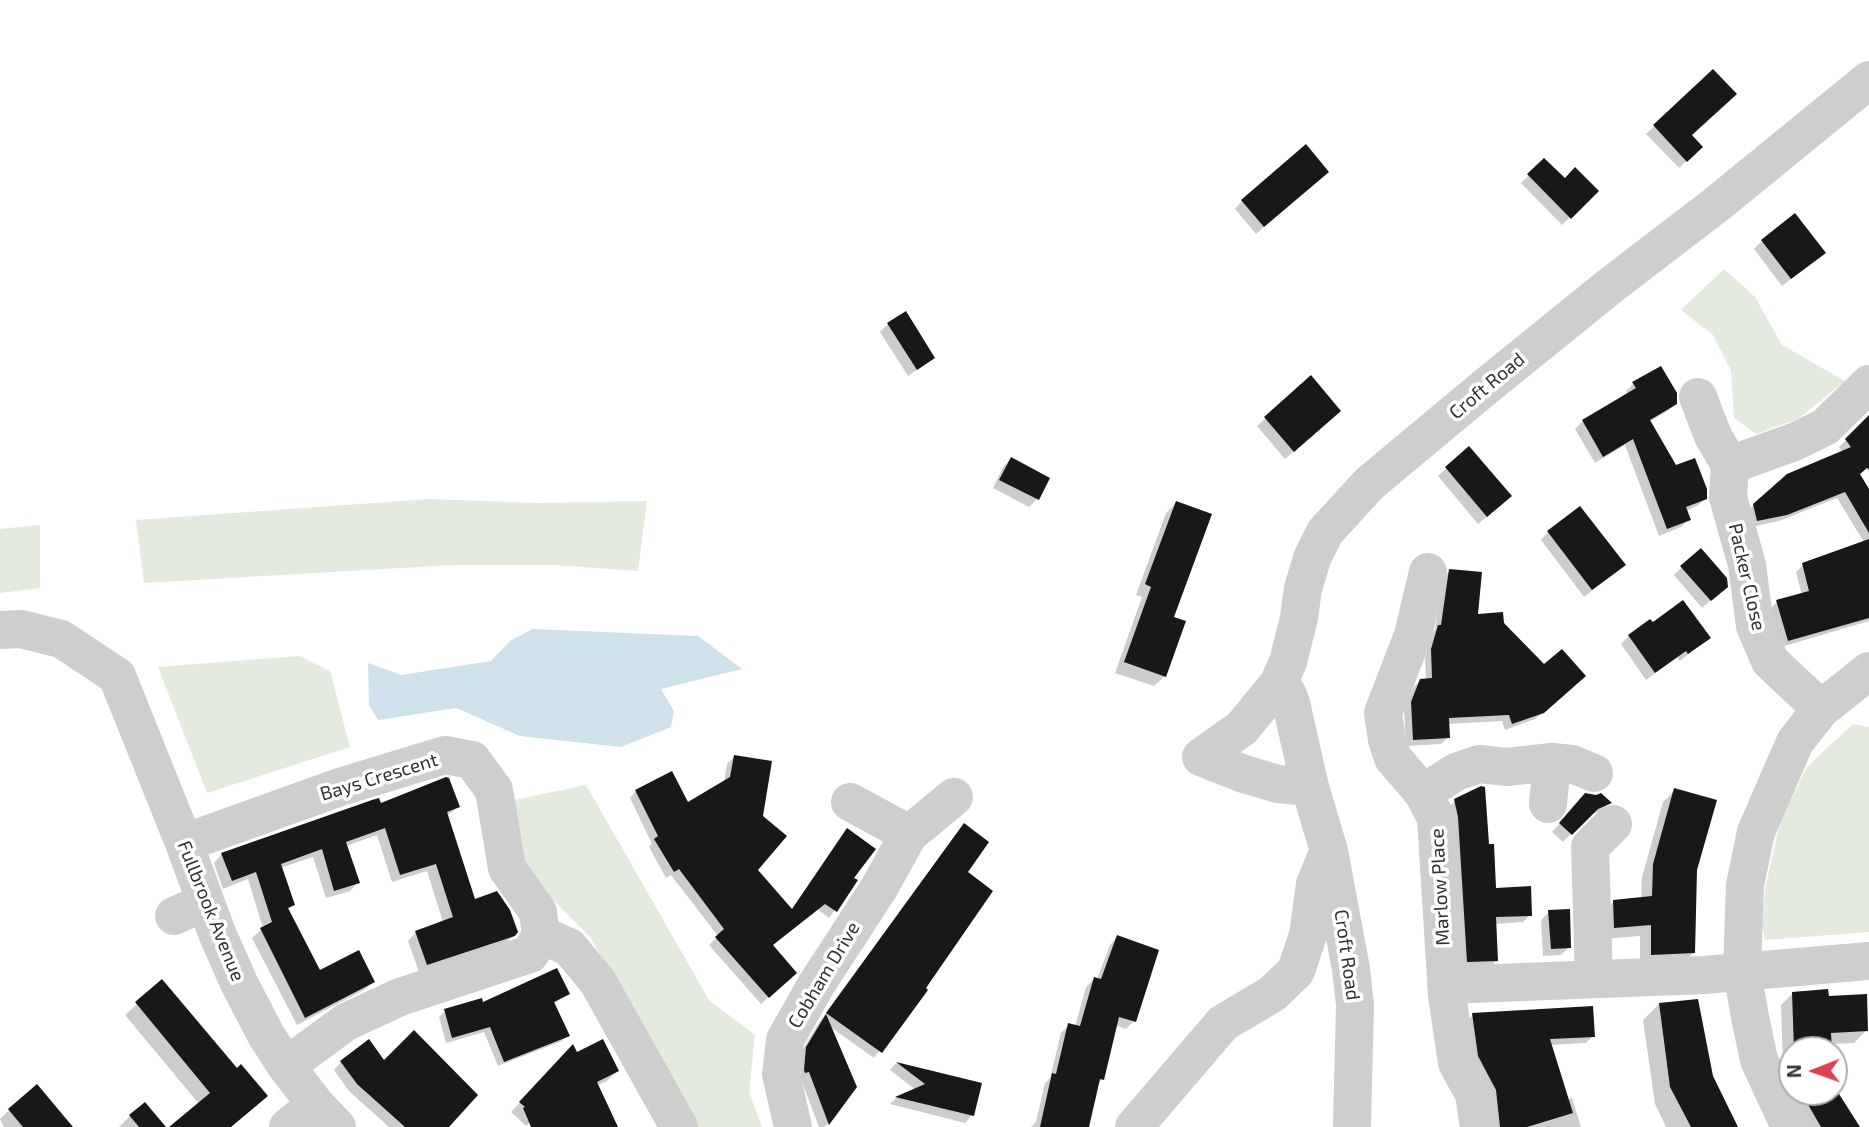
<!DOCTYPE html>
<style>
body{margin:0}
#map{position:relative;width:1869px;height:1127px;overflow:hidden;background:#fff;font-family:"Exo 2",sans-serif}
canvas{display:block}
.north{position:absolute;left:1778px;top:1036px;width:70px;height:70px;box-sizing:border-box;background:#fff;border:2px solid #adadad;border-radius:50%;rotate:269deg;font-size:19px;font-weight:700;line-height:28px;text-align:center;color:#313131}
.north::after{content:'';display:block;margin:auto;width:24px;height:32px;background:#db4151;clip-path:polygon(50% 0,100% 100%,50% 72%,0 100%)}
</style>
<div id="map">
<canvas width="1869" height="1127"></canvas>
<div class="north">N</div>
</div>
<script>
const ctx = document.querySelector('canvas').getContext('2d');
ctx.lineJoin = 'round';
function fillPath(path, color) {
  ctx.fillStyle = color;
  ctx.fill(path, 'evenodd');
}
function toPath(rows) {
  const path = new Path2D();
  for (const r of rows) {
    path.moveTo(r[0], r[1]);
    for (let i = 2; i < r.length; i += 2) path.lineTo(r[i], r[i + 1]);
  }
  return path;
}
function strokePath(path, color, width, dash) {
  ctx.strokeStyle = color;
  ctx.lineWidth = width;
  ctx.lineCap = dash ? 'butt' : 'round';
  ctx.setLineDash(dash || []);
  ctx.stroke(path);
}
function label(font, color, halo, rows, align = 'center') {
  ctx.font = font + ' "Exo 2",sans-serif';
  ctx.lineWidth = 7;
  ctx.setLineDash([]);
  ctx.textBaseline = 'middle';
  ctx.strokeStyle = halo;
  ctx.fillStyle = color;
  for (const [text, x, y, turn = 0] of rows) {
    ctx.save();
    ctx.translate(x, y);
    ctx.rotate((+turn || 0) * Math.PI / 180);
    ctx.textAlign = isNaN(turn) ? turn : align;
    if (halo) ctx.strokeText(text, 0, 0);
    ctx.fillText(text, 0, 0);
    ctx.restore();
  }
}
fillPath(toPath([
 [1724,269,1755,297,1782,345,1845,381,1798,419,1756,434,1734,418,1731,371,1713,335,1681,310],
 [430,499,538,503,647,501,638,571,555,565,452,565,144,583,136,520],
 [40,525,40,588,0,593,0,529],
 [299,656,330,671,350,747,207,793,158,667],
 [1853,724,1869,727,1869,932,1765,940,1762,924,1765,889,1780,822,1807,767],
 [586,785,709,1000,755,1035,749,1092,762,1127,698,1127,590,937,549,896,518,850,509,801]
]), '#e5eade');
fillPath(toPath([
 [533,629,698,636,742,669,661,689,674,711,671,727,621,747,520,736,456,708,378,720,369,705,368,663,401,675,491,661,510,641]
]), '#cfe1eb');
fillPath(toPath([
 [1712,71,1690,136,1701,147,1679,168,1646,134],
 [1544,160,1565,180,1597,191,1562,225,1521,183],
 [1319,179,1256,234,1235,209,1242,201],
 [1762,241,1815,260,1782,286,1754,249],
 [888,324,933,358,908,376,880,332],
 [1311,378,1331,418,1285,459,1257,426],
 [1633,384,1676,403,1668,411,1649,422,1675,467,1705,499,1697,506,1685,511,1688,520,1681,527,1659,536,1625,445,1595,463,1575,429,1583,421,1628,395,1626,391],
 [1867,419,1869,466,1858,474,1869,493,1869,621,1781,647,1770,609,1777,602,1802,595,1796,572,1803,565,1864,542,1837,498,1779,521,1751,527,1746,512,1754,505,1843,453,1839,447],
 [1469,448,1502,504,1478,524,1438,476],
 [1011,459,1037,499,1029,507,993,488,1003,467],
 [1176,503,1172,618,1165,676,1154,686,1115,673,1142,597,1136,595,1166,513],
 [1548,532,1615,573,1584,597,1541,540],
 [1682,567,1718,594,1702,608,1674,575],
 [1450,571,1476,616,1502,624,1544,667,1576,682,1535,719,1505,730,1502,721,1447,724,1448,737,1441,744,1406,746,1404,710,1413,688,1420,681,1426,680,1425,658,1431,634,1435,630,1443,578],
 [1629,636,1708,638,1680,661,1677,657,1646,680,1621,644],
 [734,757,755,870,791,911,847,830,852,878,856,881,829,918,817,909,771,946,788,979,761,1004,709,945,718,936,671,875,666,878,649,847,652,844,630,798,636,791,687,804,724,783,727,764],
 [1675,790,1695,870,1693,953,1682,964,1640,966,1640,936,1603,939,1603,913,1614,901,1641,899,1642,877,1663,802],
 [1585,795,1609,803,1602,810,1588,816,1563,842,1552,832],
 [1455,801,1487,846,1495,890,1530,915,1523,922,1494,924,1497,960,1489,968,1460,969,1448,808],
 [380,806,458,807,447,816,474,901,514,935,505,944,419,972,408,941,416,932,443,922,427,871,392,882,377,835,346,846,358,882,350,891,326,898,313,857,280,868,293,905,287,910,319,972,373,982,364,990,297,1025,252,938,263,928,248,879,223,889,214,863,222,854],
 [958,832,923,989,925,990,874,1058,829,1026,855,1087,828,1124,824,1127,819,1127,801,1079,799,1056,818,1024],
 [1549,912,1569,947,1561,955,1543,956,1541,920],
 [1117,937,1134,1021,1126,1029,1115,1025,1102,1079,1097,1084,1080,1127,1031,1127,1036,1122,1045,1083,1050,1078,1061,1033,1069,1025,1075,1026,1086,987,1094,979,1097,979,1110,945],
 [162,981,231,1127,171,1127,199,1104,125,1015],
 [1793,993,1827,998,1866,1031,1854,1043,1830,1044,1831,1050,1792,1050,1792,1092,1834,1092,1834,1089,1858,1127,1802,1127,1784,1097,1781,1005],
 [568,994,553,1004,568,1035,562,1041,498,1066,484,1032,446,1043,439,1017,445,1011],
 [1659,1004,1711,1076,1737,1127,1666,1127,1655,1104,1643,1020],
 [1473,1015,1593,1036,1586,1043,1550,1045,1567,1100,1572,1098,1581,1127,1493,1127,1472,1064,1466,1022],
 [573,1047,576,1054,617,1071,607,1081,596,1086,616,1127,553,1127,539,1113,526,1126,511,1112],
 [341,1062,384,1063,447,1127,389,1127,349,1091,334,1070],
 [896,1063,980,1084,972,1115,965,1123,890,1104,896,1098,916,1090,890,1070],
 [145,1104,163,1127,119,1127,130,1116],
 [9,1110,70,1127,4,1127,0,1119]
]), '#0003');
fillPath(toPath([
 [1713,69,1737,94,1692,135,1703,147,1687,162,1653,125],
 [1306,144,1329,172,1264,227,1241,200],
 [1544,158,1565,178,1575,167,1599,191,1571,219,1527,174],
 [1795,213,1826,253,1791,279,1761,240],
 [906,311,935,358,917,370,887,323],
 [1661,366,1677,393,1677,404,1650,420,1676,465,1695,458,1707,489,1707,499,1686,507,1691,520,1667,529,1633,439,1603,457,1582,420,1636,388,1632,382],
 [1311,375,1341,411,1294,452,1264,417],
 [1869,415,1869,470,1867,468,1860,474,1869,489,1869,533,1845,492,1787,515,1757,521,1753,504,1787,474,1851,447,1845,439],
 [1469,446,1512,496,1487,517,1445,467],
 [1011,457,1050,478,1039,500,999,480],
 [1176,501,1212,514,1174,617,1186,621,1166,677,1124,662,1151,587,1145,584],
 [1580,506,1626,565,1592,590,1547,531],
 [1869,539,1869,618,1788,641,1776,600,1809,591,1802,563],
 [1701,548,1727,578,1728,587,1711,601,1680,566],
 [1449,569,1482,572,1478,614,1503,612,1504,623,1544,664,1562,649,1586,676,1544,713,1512,724,1509,715,1449,718,1450,738,1413,740,1411,702,1420,679,1432,678,1431,649,1438,625,1441,625],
 [1683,600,1711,638,1688,654,1686,651,1655,673,1628,635,1650,619,1653,622],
 [734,755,772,761,763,816,787,836,758,870,792,909,847,828,876,849,854,878,858,880,837,912,825,904,773,945,797,973,769,998,715,937,724,929,679,869,674,872,654,839,658,836,635,790,672,771,688,802,730,777],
 [446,777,449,778,460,807,447,812,475,899,497,891,510,910,518,932,515,936,427,965,415,931,453,917,436,864,400,875,385,828,346,842,360,883,334,891,322,849,281,864,295,905,288,908,320,970,359,950,375,982,305,1018,260,928,272,922,256,872,232,881,221,853,372,800,379,798,381,803],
 [1481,786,1485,787,1489,844,1494,844,1496,888,1531,886,1532,916,1496,917,1498,961,1467,962,1458,817,1454,799],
 [1674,788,1717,800,1697,870,1695,953,1651,955,1651,925,1614,928,1613,900,1652,896,1653,864],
 [1585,793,1596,795,1601,793,1612,803,1598,809,1572,835,1559,823],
 [964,823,989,842,968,872,993,891,926,988,928,990,882,1053,826,1013],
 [1570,909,1571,948,1551,949,1548,910],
 [1117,935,1159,950,1136,1022,1119,1017,1104,1080,1100,1079,1089,1127,1040,1127,1052,1073,1056,1074,1068,1023,1080,1026,1094,977,1101,979],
 [557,968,570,994,554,1002,570,1036,504,1062,490,1027,452,1038,444,1009,482,998,483,1002],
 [162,979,237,1068,241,1064,268,1096,231,1127,169,1127,210,1093,135,1002],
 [1828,989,1829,996,1867,994,1868,1031,1831,1033,1832,1050,1794,1050,1792,992],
 [1698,999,1713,1076,1738,1127,1691,1127,1670,1087,1659,1003],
 [1593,1006,1595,1037,1550,1039,1573,1113,1527,1127,1500,1127,1496,1090,1478,1056,1472,1013],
 [826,1014,857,1087,829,1125,809,1072,805,1073,804,1070,806,1047],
 [414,1030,478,1095,449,1127,405,1127,357,1084,340,1061,369,1039,384,1060],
 [603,1039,619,1071,597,1082,618,1127,531,1127,523,1108,525,1107,519,1102,573,1044,577,1052],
 [896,1062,982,1083,974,1116,895,1097,925,1084],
 [37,1084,73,1127,23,1127,8,1109],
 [1834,1086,1860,1127,1821,1127,1806,1101,1822,1092,1834,1092],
 [145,1102,166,1127,139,1127,129,1115]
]), '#181818');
strokePath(toPath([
 [1698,397,1713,436,1730,465],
 [1428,572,1413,635,1383,713,1387,740,1393,758,1423,793,1436,818,1447,995,1457,1063,1474,1094,1479,1127],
 [0,630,21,629,61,639,117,676,184,843,217,933,239,983,266,1035,286,1066,316,1105,337,1127],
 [1278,684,1287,693,1291,703,1310,787,1329,851,1351,969,1355,1005,1352,1127],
 [1821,709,1770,661,1755,626,1747,565,1728,497,1730,465,1794,442,1825,427,1869,384],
 [1310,787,1278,784,1244,774,1201,757,1242,728,1278,684,1288,662,1299,618,1303,588,1313,556,1325,532,1370,483,1484,388,1610,286,1717,204,1869,80],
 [1423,793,1456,772,1479,764,1507,767,1552,762,1572,764,1594,773],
 [850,802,909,834],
 [1548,804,1552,762],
 [184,843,340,787,445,755,472,760,494,790,507,868,538,912,541,935,530,954,400,997,346,1022,286,1066],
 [174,916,205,902],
 [541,935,569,947,598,982,679,1127],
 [1594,979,1590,847,1613,824],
 [1446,985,1704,975,1869,961],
 [288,1127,316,1105],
 [793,1127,781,1074,785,1040,816,985,879,888,909,834,954,797],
 [1134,1127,1223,1023,1272,994,1296,971,1308,935,1315,884,1327,855],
 [1790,1127,1759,1060,1750,1017,1742,971,1745,885,1756,832,1795,742,1821,709,1869,671]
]), '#cecece', 38);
label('19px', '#313131', '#fff', [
 ["Croft Road",1487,386,-40],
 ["Packer Close",1747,577,77],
 ["Bays Crescent",379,777,-17],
 ["Marlow Place",1440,887,-93],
 ["Fullbrook Avenue",211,911,68],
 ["Croft Road",1347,955,82],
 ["Cobham Drive",824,975,-59]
]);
</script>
